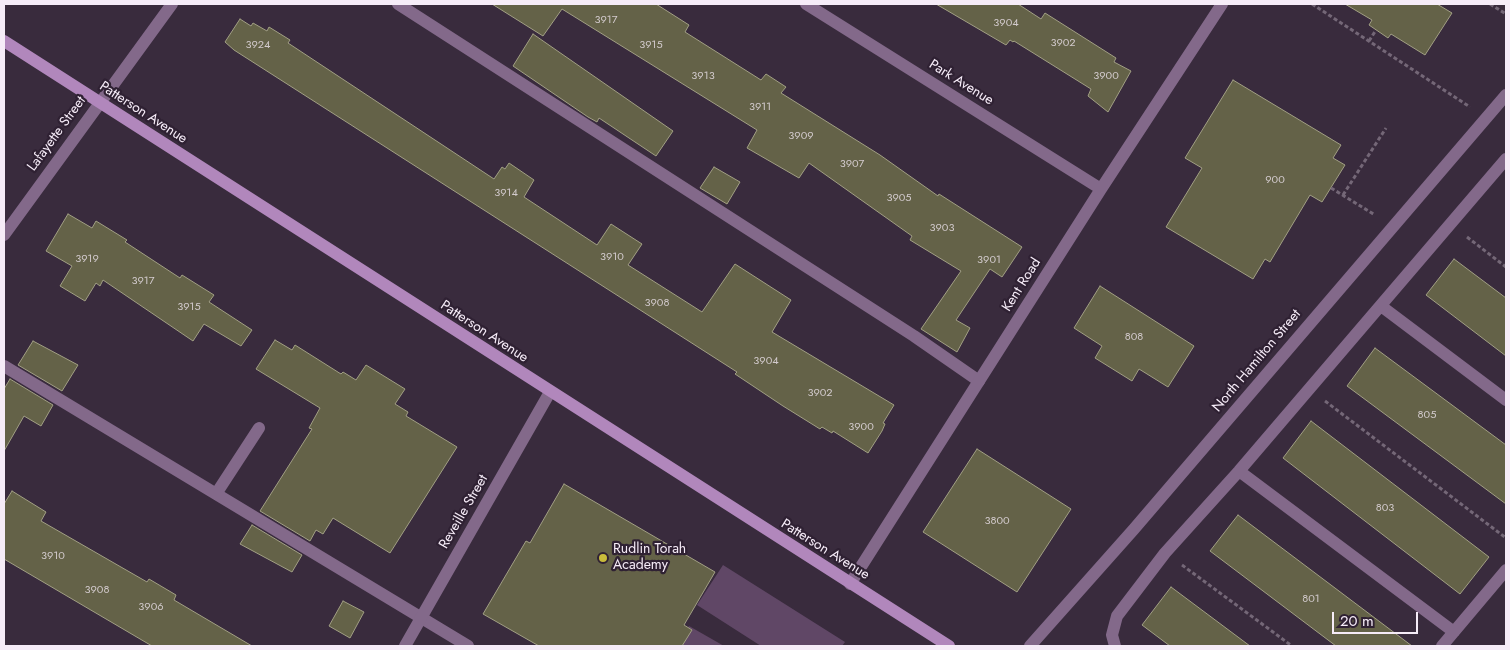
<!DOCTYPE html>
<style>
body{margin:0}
#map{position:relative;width:1510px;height:650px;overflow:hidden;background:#392b3d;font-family:Jost,sans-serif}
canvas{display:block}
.frame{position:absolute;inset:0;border:5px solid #f6ecf8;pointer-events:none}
.scale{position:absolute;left:1332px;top:612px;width:86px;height:22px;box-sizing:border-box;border:2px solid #f6ecf8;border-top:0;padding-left:6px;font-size:15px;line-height:18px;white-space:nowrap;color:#f6ecf8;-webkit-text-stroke:4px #2f2133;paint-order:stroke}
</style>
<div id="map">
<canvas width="1510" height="650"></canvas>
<div class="frame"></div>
<div class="scale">20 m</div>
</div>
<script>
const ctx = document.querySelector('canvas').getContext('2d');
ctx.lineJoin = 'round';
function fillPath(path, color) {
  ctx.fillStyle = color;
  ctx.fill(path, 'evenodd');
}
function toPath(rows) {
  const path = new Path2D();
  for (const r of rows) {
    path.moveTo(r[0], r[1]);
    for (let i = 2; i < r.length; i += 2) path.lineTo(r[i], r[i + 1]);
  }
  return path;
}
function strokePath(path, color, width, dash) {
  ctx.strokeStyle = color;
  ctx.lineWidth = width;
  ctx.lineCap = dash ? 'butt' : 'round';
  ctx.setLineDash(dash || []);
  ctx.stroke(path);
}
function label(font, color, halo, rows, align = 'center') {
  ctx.font = font + ' Jost,sans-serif';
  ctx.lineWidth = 4.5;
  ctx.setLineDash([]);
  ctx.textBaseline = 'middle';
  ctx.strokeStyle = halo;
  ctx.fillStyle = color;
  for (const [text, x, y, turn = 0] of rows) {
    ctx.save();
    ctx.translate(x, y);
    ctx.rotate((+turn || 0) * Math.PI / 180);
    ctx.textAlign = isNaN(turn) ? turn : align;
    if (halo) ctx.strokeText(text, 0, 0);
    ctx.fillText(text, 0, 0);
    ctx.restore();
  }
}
fillPath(toPath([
 [723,565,845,642,842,646,761,646,697,605],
 [689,626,724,646,678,646]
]), '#604766');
const building = toPath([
 [492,4,656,4,689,25,685,32,761,80,766,74,786,87,781,93,880,155,938,196,939,194,1022,247,1002,277,990,269,956,320,970,328,957,352,921,329,961,271,910,240,912,236,809,163,799,178,747,148,757,130,562,9,543,36,492,4],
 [936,4,1018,4,1041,19,1045,13,1116,58,1114,62,1131,71,1108,112,1088,96,1091,89,1014,41,1013,42,1010,40,1006,45,936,4],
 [1345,4,1437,4,1452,13,1425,55,1391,34,1388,38,1369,25,1372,20,1345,4],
 [240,19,251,26,253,23,267,31,269,27,290,40,288,43,494,179,502,167,505,169,509,163,534,180,524,197,597,245,611,224,642,244,628,265,702,312,735,264,791,300,772,332,894,405,883,423,885,424,882,431,868,453,833,431,832,433,822,427,820,429,783,406,735,374,737,372,234,50,225,42,240,19],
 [533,34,673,131,656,156,599,118,597,122,588,117,513,66,533,34],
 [1233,80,1341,145,1333,158,1345,165,1322,202,1310,195,1270,262,1265,259,1253,279,1166,227,1202,168,1185,158,1233,80],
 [714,167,740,182,727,204,700,188,714,167],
 [68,214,92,228,96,221,127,240,125,242,180,278,182,275,214,295,209,302,252,330,241,346,204,324,193,341,103,280,100,286,96,283,85,301,60,286,72,266,46,251,68,214],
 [1454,259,1506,298,1506,356,1426,295,1454,259],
 [1100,286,1194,346,1168,387,1139,369,1132,381,1095,358,1102,346,1074,328,1100,286],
 [275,340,292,350,295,345,341,374,343,372,356,380,366,365,405,389,395,404,408,412,406,416,457,447,390,553,333,518,323,534,316,530,310,541,260,511,312,429,309,428,320,408,256,369,275,340],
 [33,341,78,365,62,391,18,365,33,341],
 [1375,348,1506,445,1506,504,1347,386,1375,348],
 [10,379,53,405,41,426,24,416,4,451,4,389,10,379],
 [1311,421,1489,557,1460,594,1283,458,1311,421],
 [977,449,1071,509,1017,592,923,532,977,449],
 [564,484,715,572,684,625,692,630,682,646,539,646,483,614,526,541,530,543,564,484],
 [12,491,46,512,41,521,147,582,149,579,176,595,174,600,252,646,152,646,4,559,4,504,12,491],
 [1238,515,1412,646,1336,646,1210,551,1238,515],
 [252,525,302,555,292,572,240,544,252,525],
 [1171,587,1250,646,1170,646,1142,625,1171,587],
 [343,601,364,612,350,638,329,626,343,601]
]);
fillPath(building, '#646248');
strokePath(building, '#a19f84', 1);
strokePath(toPath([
 [1312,4,1470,107],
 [1490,4,1506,14],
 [1369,41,1376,30],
 [1331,188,1375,215],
 [1343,195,1386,128],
 [1467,237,1506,267],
 [1325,401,1506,538],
 [1182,565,1292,646]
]), '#746777', 3, [4, 2.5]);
strokePath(toPath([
 [398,4,914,336,979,381],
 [1381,306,1506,400],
 [4,366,468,646],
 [1239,471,1454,632],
 [216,494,259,428],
 [1115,646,1112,635,1117,616,1165,553,1239,471,1506,159],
 [1442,646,1506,570]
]), '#83698a', 12);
strokePath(toPath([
 [806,4,1101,189],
 [4,235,172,4],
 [850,584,1101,189,1222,4],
 [405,646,550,392]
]), '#83698a', 12);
strokePath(toPath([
 [1030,646,1134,529,1506,95]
]), '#83698a', 12);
strokePath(toPath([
 [4,41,949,646]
]), '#b187bc', 12);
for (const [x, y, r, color] of [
 [603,558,5,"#c8bb3b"]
]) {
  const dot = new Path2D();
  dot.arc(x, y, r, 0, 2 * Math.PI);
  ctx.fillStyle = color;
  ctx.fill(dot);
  strokePath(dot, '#2f2133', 2);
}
label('11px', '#d2cacc', null, [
 ["3917",606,20],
 ["3904",1006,23],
 ["3902",1063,43],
 ["3924",258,45],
 ["3915",651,45],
 ["3913",703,76],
 ["3900",1106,76],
 ["3911",760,107],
 ["3909",801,136],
 ["3907",852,164],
 ["900",1275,180],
 ["3914",506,193],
 ["3905",899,198],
 ["3903",942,228],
 ["3910",612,257],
 ["3919",87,259],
 ["3901",989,260],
 ["3917",143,281],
 ["3908",657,303],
 ["3915",189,307],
 ["808",1134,337],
 ["3904",766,361],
 ["3902",820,393],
 ["805",1427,415],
 ["3900",861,427],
 ["803",1385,508],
 ["3800",997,521],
 ["3910",53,556],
 ["3908",97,590],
 ["801",1311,599],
 ["3906",151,607]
]);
label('14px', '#f6ecf8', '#2f2133', [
 ["Park Avenue",961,83,32],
 ["Patterson Avenue",143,113,33],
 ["Lafayette Street",57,134,-54],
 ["Kent Road",1022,285,-58],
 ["Patterson Avenue",484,332,33],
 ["North Hamilton Street",1257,361,-50],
 ["Reveille Street",464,512,-60],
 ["Patterson Avenue",825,550,32]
]);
label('14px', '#f6ecf8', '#2f2133', [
 ["Rudlin Torah",613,550],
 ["Academy",613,566]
], 'left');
</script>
